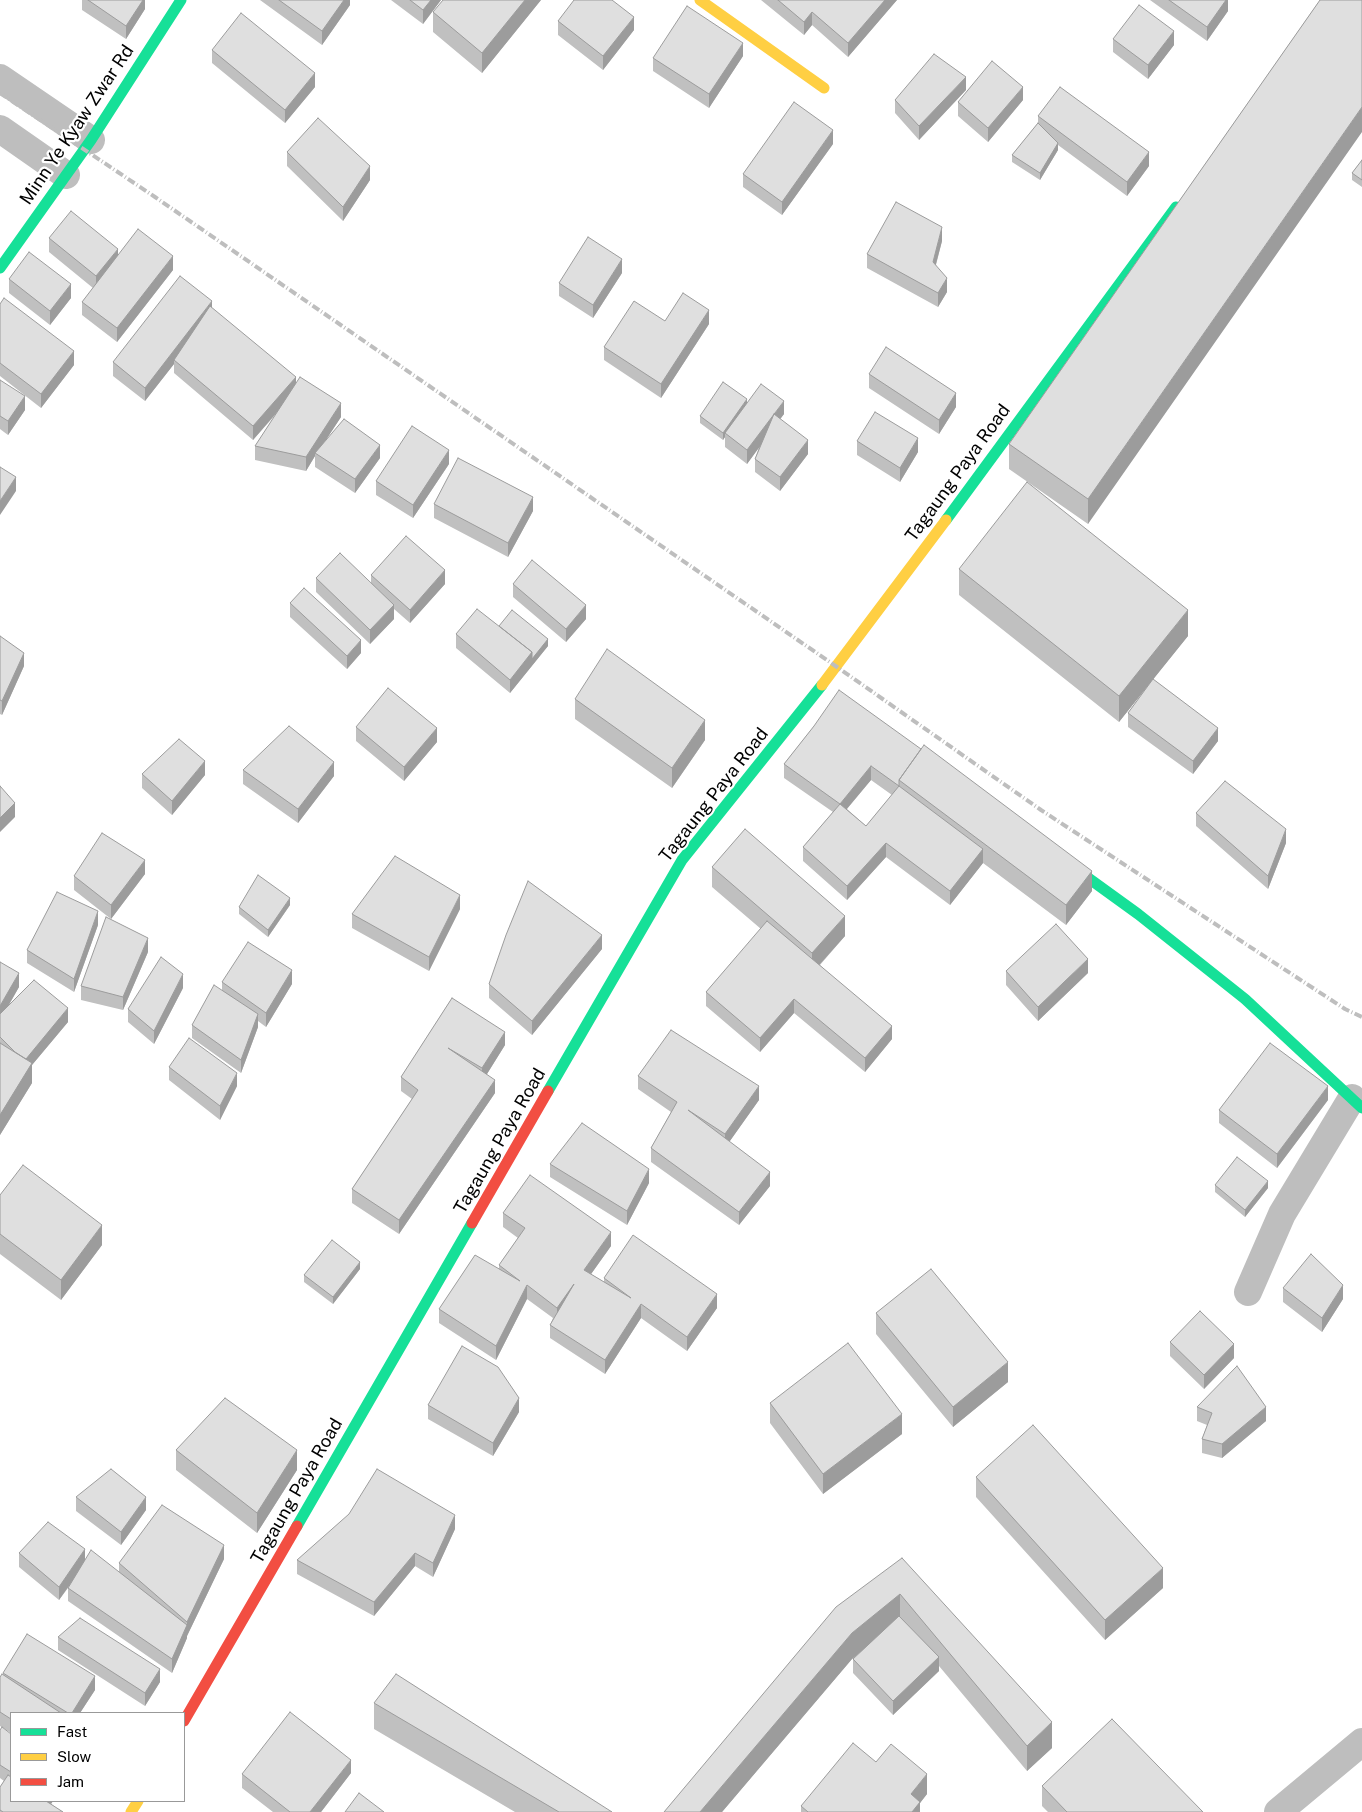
<!DOCTYPE html>
<style>
body{margin:0}
#map{position:relative;width:1362px;height:1812px;overflow:hidden;background:#fff;font-family:"Public Sans",sans-serif}
canvas{display:block}
.legend{position:absolute;left:10px;top:1712px;width:175px;height:90px;box-sizing:border-box;background:#fff;border:1px solid #999;margin:0;padding:6px 9px;list-style:none;font-size:15px;color:#000}
.legend li{display:flex;align-items:center;gap:10px;height:25px}
.legend b{width:25px;border:1px solid #999}
</style>
<div id="map">
<canvas width="1362" height="1812"></canvas>
<ul class="legend">
<li><b style="height:6px;background:#16e098"></b>Fast</li>
<li><b style="height:6px;background:#ffcf43"></b>Slow</li>
<li><b style="height:6px;background:#f24e42"></b>Jam</li>
</ul>
</div>
<script>
const ctx = document.querySelector('canvas').getContext('2d');
ctx.lineJoin = 'round';
function toPath(rows) {
  const path = new Path2D();
  for (const r of rows) {
    path.moveTo(r[0], r[1]);
    for (let i = 2; i < r.length; i += 2) path.lineTo(r[i], r[i + 1]);
  }
  return path;
}
function strokePath(path, color, width, dash) {
  ctx.strokeStyle = color;
  ctx.lineWidth = width;
  ctx.lineCap = dash ? 'butt' : 'round';
  ctx.setLineDash(dash || []);
  ctx.stroke(path);
}
function fillPath(path, color) {
  ctx.fillStyle = color;
  ctx.fill(path, 'evenodd');
}
function label(font, color, halo, rows, align = 'center') {
  ctx.font = font + ' "Public Sans",sans-serif';
  ctx.lineWidth = 4.5;
  ctx.setLineDash([]);
  ctx.textBaseline = 'middle';
  ctx.strokeStyle = halo;
  ctx.fillStyle = color;
  for (const [text, x, y, turn = 0] of rows) {
    ctx.save();
    ctx.translate(x, y);
    ctx.rotate((+turn || 0) * Math.PI / 180);
    ctx.textAlign = isNaN(turn) ? turn : align;
    if (halo) ctx.strokeText(text, 0, 0);
    ctx.fillText(text, 0, 0);
    ctx.restore();
  }
}
strokePath(toPath([
 [0,78,91,140],
 [0,129,66,175],
 [1248,1292,1282,1214,1352,1098],
 [1278,1812,1362,1742]
]), '#bebebe', 28);
strokePath(toPath([
 [0,268,91,140,181,0],
 [946,520,1176,207],
 [1062,859,1138,914,1245,999,1362,1108],
 [548,1091,682,860,822,685],
 [297,1526,472,1223]
]), '#16e098', 11);
strokePath(toPath([
 [700,0,824,88],
 [822,685,946,520],
 [131,1812,138,1801]
]), '#ffcf43', 11);
strokePath(toPath([
 [472,1223,548,1091],
 [184,1721,297,1526]
]), '#f24e42', 11);
strokePath(toPath([
 [0,93,155,197,837,667,1041,810,1345,1009,1362,1017]
]), '#bebebe', 4, [8, 2.5, 1, 2.5]);
fillPath(toPath([
 [82,0,145,0,145,9,126,39,82,10],
 [260,0,350,0,350,5,322,45],
 [391,0,441,0,423,24],
 [541,0,482,73,433,32,433,12],
 [761,0,897,0,848,57,812,25,804,35],
 [1150,0,1228,0,1228,11,1207,41],
 [1320,0,1088,524,1009,469,1009,444],
 [558,21,634,30,603,70,558,35],
 [1113,39,1174,45,1148,79,1113,52],
 [212,50,315,87,285,123,212,63],
 [743,56,709,108,653,71,653,58],
 [966,90,919,140,895,113,895,100],
 [1023,100,988,142,958,116,958,102],
 [1038,116,1149,166,1127,196,1058,145,1058,150,1040,180,1012,162,1012,155,1038,123],
 [833,144,782,215,743,187,743,174],
 [287,152,370,180,343,221,287,166],
 [1362,160,1362,187,1352,180,1352,173],
 [49,238,118,256,173,270,117,342,82,315,82,302,93,288,49,252],
 [942,241,936,265,947,292,938,307,867,268,867,254],
 [622,273,593,318,559,296,559,283],
 [9,279,71,298,50,325,9,293],
 [0,304,74,365,41,408,0,376],
 [212,308,296,383,341,417,322,445,380,458,355,493,315,467,315,456,306,471,255,460,255,446,277,413,253,440,174,373,174,364,145,401,113,376,113,362],
 [665,321,709,324,661,398,604,360,604,347],
 [869,374,956,407,939,434,869,388],
 [0,380,25,410,8,435,0,429],
 [747,404,784,414,780,419,808,454,780,491,755,472,755,459,759,447,747,464,725,447,725,437,723,440,700,423,700,416],
 [857,441,918,452,900,482,857,455],
 [449,464,413,518,376,495,376,481],
 [434,504,533,511,508,557,434,518],
 [959,569,1188,636,1153,679,1218,741,1193,774,1128,727,1128,713,1148,685,1119,722,959,595],
 [371,575,445,584,410,623,394,609,394,619,370,644,316,592,316,578,371,583],
 [513,584,586,619,566,642,513,597],
 [290,603,361,653,347,669,290,617],
 [499,626,548,646,510,693,456,648,456,634],
 [0,636,24,666,2,715,0,714],
 [575,699,705,740,672,788,575,719],
 [814,726,1092,891,1066,925,983,863,950,905,886,857,847,900,803,861,803,847,833,812,784,778,784,764],
 [871,780,892,795,866,826,847,809],
 [356,727,437,742,404,781,356,741],
 [243,770,334,776,298,823,243,784],
 [142,774,205,775,172,815,142,788],
 [1196,813,1286,843,1268,889,1196,826],
 [712,867,845,936,820,965,892,1039,865,1072,794,1013,760,1052,706,1006,706,992,761,929,712,887],
 [145,874,111,919,74,890,74,876],
 [290,905,268,937,239,914,239,907],
 [460,909,429,971,352,928,352,914],
 [98,925,74,992,27,963,27,950],
 [602,949,532,1035,489,998,489,984],
 [148,952,123,1010,81,1000,81,986],
 [0,962,19,987,9,1005,68,1022,32,1065,32,1083,0,1135],
 [1006,971,1088,973,1038,1021,1006,985],
 [222,982,292,984,266,1027,258,1021,258,1027,241,1073,192,1038,192,1025,222,991],
 [183,988,154,1044,128,1022,128,1009],
 [452,998,505,1045,487,1074,495,1093,399,1234,352,1203,352,1189,412,1099,401,1091,401,1077],
 [169,1067,237,1086,220,1120,169,1080],
 [638,1076,759,1100,729,1142,770,1186,739,1225,651,1162,651,1148,671,1112,638,1089],
 [1328,1100,1277,1168,1219,1123,1219,1110],
 [550,1164,649,1183,627,1225,550,1177],
 [1215,1185,1268,1188,1245,1217,1215,1192],
 [0,1195,102,1245,61,1300,0,1254],
 [503,1213,611,1246,591,1274,604,1282,604,1278,717,1308,687,1351,641,1318,605,1374,550,1338,550,1325,553,1318,527,1299,496,1360,439,1323,439,1309,499,1269,499,1265,518,1238,503,1227],
 [360,1269,333,1304,304,1282,304,1275],
 [1283,1288,1343,1299,1322,1332,1283,1302],
 [876,1313,1008,1382,953,1427,876,1334],
 [1170,1342,1234,1358,1204,1389,1170,1356],
 [770,1403,902,1434,823,1494,770,1423],
 [428,1405,519,1412,493,1456,428,1419],
 [1197,1407,1266,1421,1222,1458,1202,1453,1202,1439,1207,1425,1197,1421],
 [176,1450,297,1470,257,1533,176,1470],
 [976,1477,1163,1588,1105,1640,976,1497],
 [76,1497,146,1510,121,1545,76,1511],
 [455,1529,433,1577,415,1566,374,1616,297,1574,297,1560],
 [19,1553,85,1560,119,1572,119,1563,224,1559,187,1636,187,1638,172,1673,68,1601,68,1588,59,1600,19,1567],
 [902,1558,1052,1748,1027,1771,939,1666,939,1671,893,1715,853,1673,853,1659,864,1650,852,1659,722,1812,664,1812],
 [58,1637,160,1682,145,1706,58,1650],
 [3,1673,95,1690,80,1713,11,1713,11,1733,0,1726,0,1677,3,1674],
 [374,1703,612,1812,515,1812,374,1729],
 [0,1730,11,1734,11,1801,53,1801,51,1804,63,1812,0,1812,0,1787,4,1781,0,1778],
 [876,1762,927,1794,920,1803,920,1812,801,1812,801,1806],
 [351,1773,321,1812,273,1812,242,1788,242,1774],
 [1042,1786,1203,1812,1048,1812,1042,1806]
]), '#c0c0c0');
fillPath(toPath([
 [143,0,145,0,145,9,126,39,126,26],
 [344,0,350,0,350,5,322,45,322,31],
 [431,0,441,0,423,24,423,10],
 [525,0,541,0,482,73,482,53],
 [885,0,897,0,848,57,848,43],
 [1226,0,1228,0,1228,11,1207,41,1207,27],
 [812,12,812,25,804,35,804,22],
 [634,17,634,30,603,70,603,56],
 [1174,31,1174,45,1148,79,1148,65],
 [743,43,743,56,709,108,709,94],
 [315,73,315,87,285,123,285,110],
 [966,77,966,90,919,140,919,126],
 [1023,87,1023,100,988,142,988,128],
 [1362,107,1362,132,1088,524,1088,499],
 [833,130,833,144,782,215,782,202],
 [1058,143,1058,150,1040,180,1040,173],
 [1149,152,1149,166,1127,196,1127,182],
 [370,166,370,180,343,221,343,207],
 [942,227,942,241,933,275,933,262],
 [118,249,118,262,96,290,96,276],
 [173,256,173,270,117,342,117,328],
 [622,259,622,273,593,318,593,305],
 [947,278,947,292,938,307,938,293],
 [71,284,71,298,50,325,50,311],
 [212,301,212,315,174,360,174,364,145,401,145,388],
 [709,310,709,324,661,398,661,384],
 [74,351,74,365,41,408,41,394],
 [296,377,296,390,253,440,253,426],
 [956,393,956,407,939,434,939,420],
 [25,396,25,410,8,435,8,421],
 [747,399,747,406,725,433,725,437,723,440,723,433],
 [784,401,784,414,747,464,747,450],
 [341,403,341,417,317,454,315,453,315,456,306,471,306,457],
 [918,438,918,452,900,482,900,468],
 [808,440,808,454,780,491,780,477],
 [380,445,380,458,355,493,355,479],
 [449,450,449,464,413,518,413,505],
 [16,477,16,491,0,515,0,501],
 [533,497,533,511,508,557,508,543],
 [445,570,445,584,410,623,410,610],
 [394,605,394,619,370,644,370,630],
 [586,605,586,619,566,642,566,629],
 [1188,610,1188,636,1119,722,1119,696],
 [548,639,548,646,510,693,510,680,532,652],
 [361,640,361,653,347,669,347,656],
 [24,653,24,666,2,715,2,701],
 [705,720,705,740,672,788,672,768],
 [437,728,437,742,404,781,404,767],
 [1218,728,1218,741,1193,774,1193,761],
 [205,761,205,775,172,815,172,801],
 [334,762,334,776,298,823,298,809],
 [871,766,871,780,840,817,840,804],
 [15,803,15,817,0,832,0,818],
 [1286,829,1286,843,1268,889,1268,876],
 [886,843,886,857,847,900,847,886],
 [983,849,983,863,950,905,950,891],
 [145,860,145,874,111,919,111,905],
 [1092,871,1092,891,1066,925,1066,905],
 [460,895,460,909,429,971,429,957],
 [290,898,290,905,268,937,268,930],
 [98,911,98,925,74,992,74,979],
 [845,916,845,936,812,973,812,953],
 [602,935,602,949,532,1035,532,1021],
 [148,938,148,952,123,1010,123,997],
 [1088,959,1088,973,1038,1021,1038,1007],
 [292,970,292,984,266,1027,266,1013],
 [19,973,19,987,0,1020,0,1006],
 [183,974,183,988,154,1044,154,1031],
 [794,999,794,1013,760,1052,760,1038],
 [68,1008,68,1022,32,1065,32,1083,0,1135,0,1115,24,1061],
 [258,1014,258,1027,241,1073,241,1060],
 [892,1026,892,1039,865,1072,865,1058],
 [505,1032,505,1045,482,1082,482,1068],
 [237,1073,237,1086,220,1120,220,1106],
 [495,1080,495,1093,399,1234,399,1220],
 [759,1086,759,1100,725,1148,725,1134],
 [1328,1086,1328,1100,1277,1168,1277,1154],
 [649,1169,649,1183,627,1225,627,1211],
 [770,1172,770,1186,739,1225,739,1212],
 [1268,1181,1268,1188,1245,1217,1245,1210],
 [102,1225,102,1245,61,1300,61,1280],
 [611,1232,611,1246,584,1284,584,1270],
 [360,1262,360,1269,333,1304,333,1297],
 [574,1284,557,1321,557,1308],
 [527,1285,527,1299,496,1360,496,1346],
 [1343,1285,1343,1299,1322,1332,1322,1318],
 [717,1294,717,1308,687,1351,687,1337],
 [641,1304,641,1318,605,1374,605,1360],
 [1234,1344,1234,1358,1204,1389,1204,1375],
 [1008,1362,1008,1382,953,1427,953,1407],
 [519,1398,519,1412,493,1456,493,1443],
 [1266,1407,1266,1421,1222,1458,1222,1444],
 [902,1414,902,1434,823,1494,823,1474],
 [297,1450,297,1470,257,1533,257,1513],
 [146,1497,146,1510,121,1545,121,1532],
 [455,1515,455,1529,433,1577,433,1563],
 [224,1545,224,1559,187,1636,187,1622],
 [85,1549,85,1563,59,1600,59,1587],
 [415,1553,415,1566,374,1616,374,1602],
 [1163,1568,1163,1588,1105,1640,1105,1620],
 [900,1594,900,1620,852,1659,722,1812,700,1812,852,1633],
 [187,1625,187,1638,172,1673,172,1659],
 [939,1657,939,1671,893,1715,893,1701],
 [160,1669,160,1682,145,1706,145,1693],
 [95,1676,95,1690,80,1713,72,1713],
 [1052,1722,1052,1748,1027,1771,1027,1746],
 [351,1760,351,1773,321,1812,310,1812],
 [927,1774,927,1794,920,1803,920,1812,911,1812,911,1794],
 [47,1801,53,1801,47,1810]
]), '#9c9c9c');
const building = toPath([
 [88,0,143,0,126,26,88,0],
 [279,0,344,0,322,31,279,0],
 [410,0,431,0,423,10,410,0],
 [443,0,525,0,482,53,433,12,443,0],
 [574,0,612,0,634,17,603,56,558,21,574,0],
 [778,0,885,0,848,43,812,12,804,22,778,0],
 [1169,0,1226,0,1207,27,1169,0],
 [1320,0,1362,0,1362,107,1088,499,1009,444,1320,0],
 [1139,5,1174,31,1148,65,1113,39,1139,5],
 [687,6,743,43,709,94,653,58,687,6],
 [241,13,315,73,285,110,212,50,241,13],
 [934,54,966,77,919,126,895,100,934,54],
 [992,61,1023,87,988,128,958,102,992,61],
 [1060,87,1149,152,1127,182,1038,116,1060,87],
 [794,102,833,130,782,202,743,174,794,102],
 [318,118,370,166,343,207,287,152,318,118],
 [1038,123,1058,143,1040,173,1012,155,1038,123],
 [1362,160,1362,180,1352,173,1362,160],
 [896,202,942,227,933,262,947,278,938,293,867,254,896,202],
 [71,211,118,249,96,276,49,238,71,211],
 [138,229,173,256,117,328,82,302,138,229],
 [588,237,622,259,593,305,559,283,588,237],
 [29,252,71,284,50,311,9,279,29,252],
 [180,276,212,301,145,388,113,362,180,276],
 [683,293,709,310,661,384,604,347,634,301,665,321,683,293],
 [4,298,74,351,41,394,0,363,0,304,4,298],
 [210,306,296,377,253,426,174,360,210,306],
 [886,347,956,393,939,420,869,374,886,347],
 [300,377,341,403,306,457,255,446,300,377],
 [0,380,25,396,8,421,0,416,0,380],
 [723,382,747,399,723,433,700,416,723,382],
 [761,384,784,401,747,450,725,433,761,384],
 [875,412,918,438,900,468,857,441,875,412],
 [774,414,808,440,780,477,755,459,774,414],
 [344,419,380,445,355,479,315,453,344,419],
 [412,426,449,450,413,505,376,481,412,426],
 [458,458,533,497,508,543,434,504,458,458],
 [0,467,16,477,0,501,0,467],
 [1027,482,1188,610,1119,696,959,569,1027,482],
 [406,536,445,570,410,610,371,575,406,536],
 [340,553,394,605,370,630,316,578,340,553],
 [532,560,586,605,566,629,513,584,532,560],
 [304,588,361,640,347,656,290,603,304,588],
 [477,609,532,652,510,680,456,634,477,609],
 [512,610,548,639,532,659,532,652,499,626,512,610],
 [0,636,24,653,2,701,0,700,0,636],
 [607,649,705,720,672,768,575,699,607,649],
 [1153,679,1218,728,1193,761,1128,713,1153,679],
 [388,688,437,728,404,767,356,727,388,688],
 [839,690,921,749,899,780,899,786,983,849,950,891,886,843,847,886,803,847,840,804,784,764,814,726,839,690],
 [871,766,899,786,866,826,840,804,871,766],
 [289,726,334,762,298,809,243,770,289,726],
 [179,739,205,761,172,801,142,774,179,739],
 [924,745,1092,871,1066,905,899,780,924,745],
 [1225,781,1286,829,1268,876,1196,813,1225,781],
 [0,786,15,803,0,818,0,786],
 [745,829,845,916,812,953,712,867,745,829],
 [102,833,145,860,111,905,74,876,102,833],
 [395,856,460,895,429,957,352,914,395,856],
 [258,875,290,898,268,930,239,907,258,875],
 [528,881,602,935,532,1021,489,984,506,935,528,881],
 [57,892,98,911,74,979,27,950,57,892],
 [106,917,148,938,123,997,81,986,106,917],
 [767,921,892,1026,865,1058,794,999,760,1038,706,992,767,921],
 [1056,924,1088,959,1038,1007,1006,971,1056,924],
 [248,942,292,970,266,1013,222,982,248,942],
 [161,957,183,974,154,1031,128,1009,161,957],
 [0,962,19,973,0,1006,0,962],
 [34,980,68,1008,26,1059,15,1052,0,1037,0,1014,34,980],
 [214,985,258,1014,241,1060,192,1025,214,985],
 [452,998,505,1032,482,1068,448,1048,495,1080,399,1220,352,1189,418,1090,401,1077,452,998],
 [671,1030,759,1086,725,1134,688,1110,770,1172,739,1212,651,1148,677,1102,638,1076,671,1030],
 [189,1038,237,1073,220,1106,169,1067,189,1038],
 [0,1043,32,1063,0,1115,0,1043],
 [1270,1043,1328,1086,1277,1154,1219,1110,1270,1043],
 [582,1123,649,1169,627,1211,550,1164,582,1123],
 [1237,1157,1268,1181,1245,1210,1215,1185,1237,1157],
 [23,1165,102,1225,61,1280,0,1234,0,1195,23,1165],
 [530,1175,611,1232,584,1270,631,1298,604,1278,633,1235,717,1294,687,1337,641,1304,605,1360,550,1325,574,1284,557,1308,527,1285,496,1346,439,1309,475,1255,520,1281,499,1265,525,1228,503,1213,530,1175],
 [332,1240,360,1262,333,1297,304,1275,332,1240],
 [1311,1254,1343,1285,1322,1318,1283,1288,1311,1254],
 [931,1269,1008,1362,953,1407,876,1313,931,1269],
 [1200,1311,1234,1344,1204,1375,1170,1342,1200,1311],
 [848,1343,902,1414,823,1474,770,1403,848,1343],
 [462,1346,498,1367,519,1398,493,1443,428,1405,462,1346],
 [1237,1366,1266,1407,1222,1444,1202,1439,1212,1413,1197,1407,1237,1366],
 [225,1398,297,1450,257,1513,176,1450,225,1398],
 [1033,1425,1163,1568,1105,1620,976,1477,1033,1425],
 [111,1469,146,1497,121,1532,76,1497,111,1469],
 [377,1469,455,1515,433,1563,415,1553,374,1602,297,1560,349,1514,377,1469],
 [162,1505,224,1545,187,1622,119,1563,162,1505],
 [48,1522,85,1549,59,1587,19,1553,48,1522],
 [91,1550,187,1625,172,1659,68,1588,91,1550],
 [902,1558,1052,1722,1027,1746,900,1594,852,1633,700,1812,664,1812,836,1607,902,1558],
 [899,1616,939,1657,893,1701,853,1659,899,1616],
 [80,1618,160,1669,145,1693,58,1637,80,1618],
 [27,1634,95,1676,72,1713,68,1713,3,1673,27,1634],
 [2,1674,61,1713,11,1713,11,1719,0,1712,0,1677,2,1674],
 [396,1674,612,1812,559,1812,374,1703,396,1674],
 [290,1712,351,1760,310,1812,290,1812,242,1774,290,1712],
 [1112,1719,1203,1812,1067,1812,1042,1786,1112,1719],
 [2,1727,11,1734,11,1772,0,1765,0,1730,2,1727],
 [853,1743,876,1762,891,1744,927,1774,911,1794,920,1802,912,1812,808,1812,801,1806,853,1743],
 [8,1775,11,1777,11,1801,46,1801,63,1812,3,1812,0,1810,0,1787,8,1775],
 [359,1793,384,1812,345,1812,359,1793]
]);
fillPath(building, '#dfdfdf');
strokePath(building, '#9c9c9c', 1);
label('18px', '#000', '#fff', [
 ["Minn Ye Kyaw Zwar Rd",77,125,-56],
 ["Tagaung Paya Road",958,473,-54],
 ["Tagaung Paya Road",714,795,-52],
 ["Tagaung Paya Road",500,1141,-60],
 ["Tagaung Paya Road",297,1491,-60]
]);
</script>
